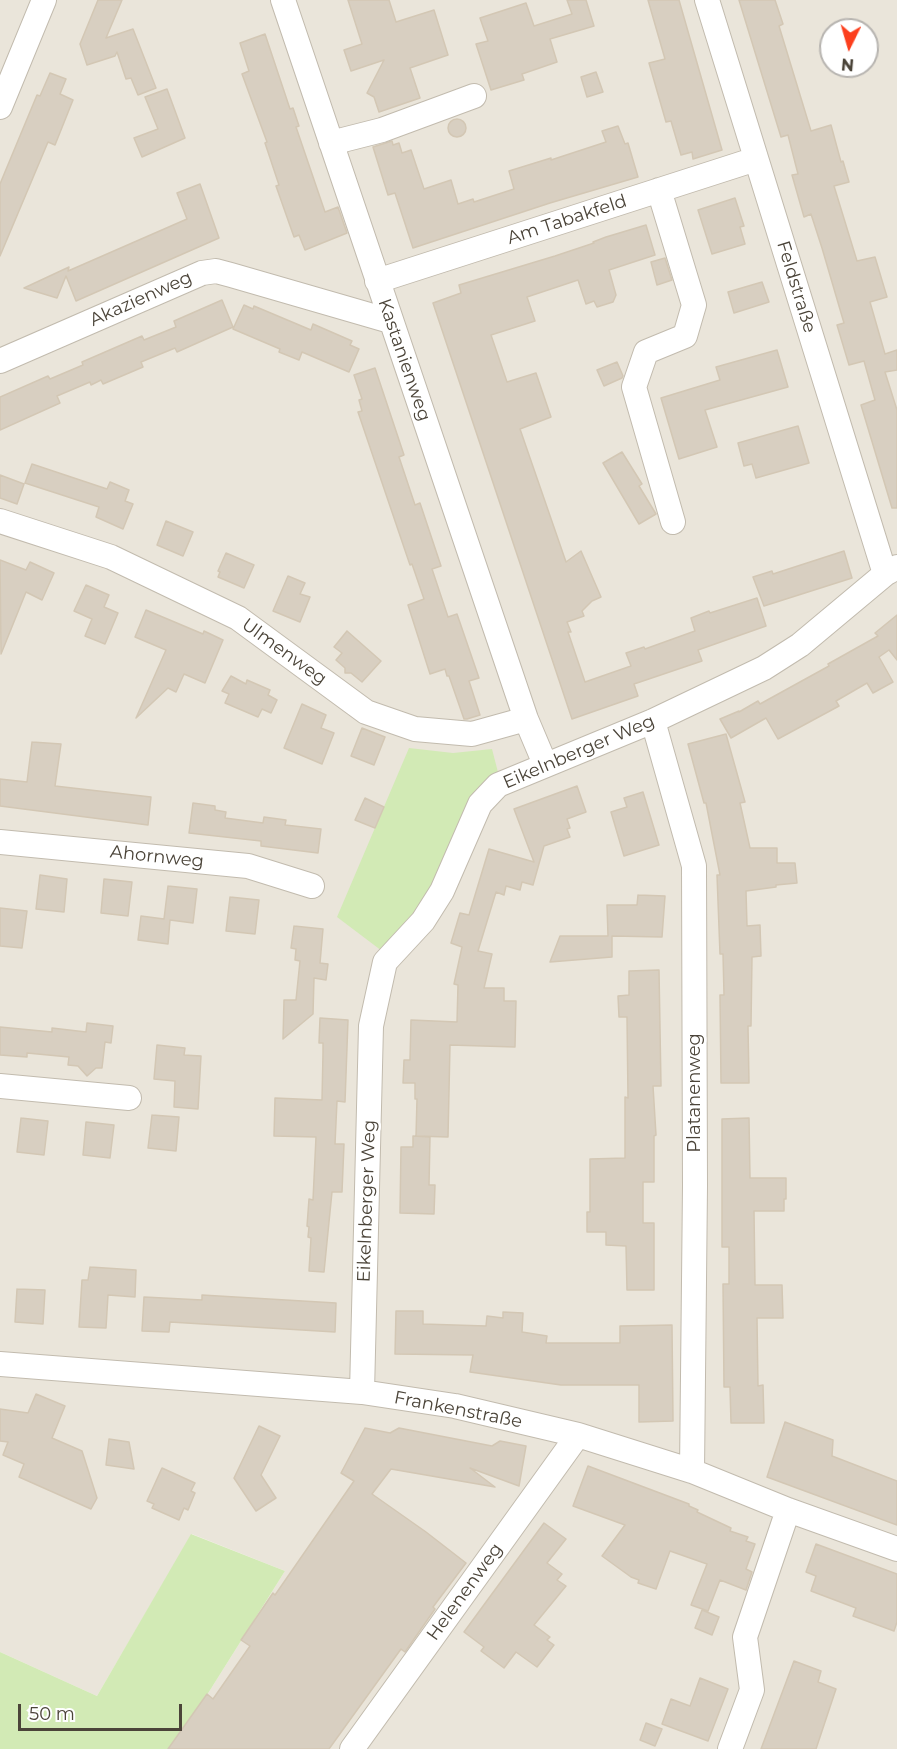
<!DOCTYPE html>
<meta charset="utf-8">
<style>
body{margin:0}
#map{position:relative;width:897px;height:1749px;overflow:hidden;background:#f6f3ec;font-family:Montserrat,sans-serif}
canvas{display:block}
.north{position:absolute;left:819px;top:18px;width:60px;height:60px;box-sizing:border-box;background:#fff;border:2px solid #b7b4b0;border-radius:50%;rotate:185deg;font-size:16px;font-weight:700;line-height:24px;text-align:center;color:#4b4439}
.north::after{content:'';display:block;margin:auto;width:21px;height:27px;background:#fc3f1d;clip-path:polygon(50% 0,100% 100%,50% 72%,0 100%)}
.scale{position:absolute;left:18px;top:1704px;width:164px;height:27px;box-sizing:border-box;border:3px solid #4b4439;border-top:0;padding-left:8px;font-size:18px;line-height:21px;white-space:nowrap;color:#4b4439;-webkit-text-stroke:4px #fff;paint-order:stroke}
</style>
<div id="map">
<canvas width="897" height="1749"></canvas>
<div class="north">N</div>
<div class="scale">50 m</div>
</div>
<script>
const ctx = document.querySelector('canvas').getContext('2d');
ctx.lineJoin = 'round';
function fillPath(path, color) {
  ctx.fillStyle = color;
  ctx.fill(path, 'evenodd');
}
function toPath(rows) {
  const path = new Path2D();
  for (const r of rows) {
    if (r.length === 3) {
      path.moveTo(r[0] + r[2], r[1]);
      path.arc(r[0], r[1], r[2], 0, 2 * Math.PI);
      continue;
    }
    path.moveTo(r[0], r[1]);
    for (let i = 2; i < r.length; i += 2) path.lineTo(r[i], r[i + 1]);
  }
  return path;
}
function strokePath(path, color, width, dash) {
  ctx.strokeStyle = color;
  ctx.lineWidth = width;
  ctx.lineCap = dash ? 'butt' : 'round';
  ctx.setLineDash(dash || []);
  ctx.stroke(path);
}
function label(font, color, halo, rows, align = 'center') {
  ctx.font = font + ' Montserrat,sans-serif';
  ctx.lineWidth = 5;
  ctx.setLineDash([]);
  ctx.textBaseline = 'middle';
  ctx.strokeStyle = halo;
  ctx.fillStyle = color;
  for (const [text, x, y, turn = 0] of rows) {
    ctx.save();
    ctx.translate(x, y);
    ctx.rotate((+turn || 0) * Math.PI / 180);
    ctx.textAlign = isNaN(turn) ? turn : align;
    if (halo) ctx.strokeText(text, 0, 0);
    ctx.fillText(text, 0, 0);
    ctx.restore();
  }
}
fillPath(toPath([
 [0,0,897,0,897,1749,173,1749,285,1571,192,1534,97,1696,0,1652],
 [831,30,867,30,867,66,831,66]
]), '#eae5da');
fillPath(toPath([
 [409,748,453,753,492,749,500,780,424,905,382,951,337,917],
 [191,1534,285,1571,173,1749,0,1749,0,1652,97,1696]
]), '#d2eab5');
const building = toPath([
 [98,0,122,0,106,38,133,29,156,88,138,95,131,78,126,79,117,52,115,56,87,65,80,44,98,0],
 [348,0,389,0,396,22,434,10,448,55,410,68,420,98,379,112,374,97,367,93,384,60,351,71,344,50,362,44,348,0],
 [567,0,586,0,594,26,550,39,557,62,522,74,524,80,491,90,476,44,488,41,480,18,526,3,534,26,572,14,567,0],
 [648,0,679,0,722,150,693,159,692,152,681,155,671,121,666,122,649,63,665,59,648,0],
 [739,0,775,0,783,24,779,26,811,131,831,125,841,162,843,161,849,182,834,186,857,261,875,257,887,297,870,302,885,354,897,350,897,370,885,372,897,410,897,508,892,508,861,405,875,400,864,361,849,365,837,325,844,323,822,248,811,214,804,217,792,175,798,174,788,135,781,137,739,0],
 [265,34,290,109,293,108,299,126,296,127,325,212,338,207,347,233,305,250,299,235,294,237,276,186,279,185,265,143,267,142,242,74,249,71,240,43,265,34],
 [596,72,603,92,587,97,581,77,596,72],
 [50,73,66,79,60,94,73,100,55,145,48,142,0,256,0,184,37,95,40,96,50,73],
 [167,89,185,138,142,157,134,138,158,129,145,97,167,89],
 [457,128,9],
 [618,126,625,144,628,143,638,177,550,203,413,248,395,193,388,195,373,147,392,141,393,145,399,143,402,153,411,150,424,189,451,180,458,204,473,199,474,202,514,189,509,171,551,158,551,160,606,142,602,131,618,126],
 [200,184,219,238,76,301,66,276,57,298,24,288,69,267,68,271,187,219,177,193,200,184],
 [735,198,744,226,740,227,745,244,712,254,698,210,735,198],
 [646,225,655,255,609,270,616,295,613,302,597,307,594,301,586,304,578,280,527,297,535,321,491,335,507,382,536,373,551,417,520,429,566,562,581,551,601,597,592,601,582,611,584,616,567,622,571,632,568,632,585,682,631,666,626,653,644,647,645,649,695,631,691,618,709,611,710,613,757,598,766,626,698,650,702,661,634,684,638,696,572,719,433,303,461,293,459,285,555,256,594,243,593,242,606,237,646,225],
 [665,258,672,280,657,285,651,262,665,258],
 [762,282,769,302,734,313,728,292,762,282],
 [222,300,233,327,177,352,175,348,141,362,143,367,103,384,101,380,91,385,90,382,57,396,60,403,0,430,0,397,48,376,50,379,83,365,82,362,142,336,144,340,176,327,174,321,222,300],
 [244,305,253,309,254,306,311,330,313,324,352,341,350,345,359,349,349,372,302,352,299,360,279,352,280,349,233,329,244,305],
 [777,350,788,387,705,410,717,447,679,459,661,398,720,380,716,367,777,350],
 [617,362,623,376,622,378,604,386,597,370,617,362],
 [375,368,404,455,399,457,415,505,420,503,441,566,432,569,448,617,457,614,479,678,469,681,480,715,467,719,464,719,449,676,447,676,445,669,430,674,408,605,424,599,412,564,410,565,358,412,362,411,359,400,362,399,354,375,375,368],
 [798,426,809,463,756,478,752,464,744,466,738,443,798,426],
 [622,452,642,484,639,486,656,514,639,524,603,463,622,452],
 [32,464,107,489,110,482,129,490,125,501,133,504,123,529,96,517,99,507,25,483,32,464],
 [0,475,24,484,17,504,0,498,0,475],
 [166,521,193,532,183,556,157,545,166,521],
 [844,551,852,578,764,606,753,577,772,571,773,574,844,551],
 [226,553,254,565,244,588,218,577,220,572,218,571,226,553],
 [0,560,26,570,30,562,54,573,42,600,26,592,1,654,0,560],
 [288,576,305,583,300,594,310,597,300,622,273,611,288,576],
 [86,585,109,595,104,607,118,613,105,644,85,636,92,619,74,611,86,585],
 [146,610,203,634,204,631,223,640,205,683,184,674,176,692,168,688,136,718,166,650,135,637,146,610],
 [897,615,897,660,889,650,879,657,893,682,873,693,867,683,836,701,839,706,778,739,766,718,731,738,720,719,739,711,739,712,758,701,760,704,829,666,828,664,878,636,875,633,897,615],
 [347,631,381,661,362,682,351,673,345,673,345,668,336,660,342,653,334,647,347,631],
 [231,676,246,684,247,680,270,690,268,695,277,700,271,713,262,709,258,717,225,703,229,694,222,691,231,676],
 [302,704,326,715,321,728,334,733,322,764,284,748,302,704],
 [362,728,385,737,374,765,351,756,362,728],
 [726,734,745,802,740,803,750,848,777,848,777,863,795,863,797,883,776,885,776,887,746,891,747,926,760,925,761,956,752,957,751,1026,748,1026,749,1083,721,1083,720,995,724,995,723,954,720,954,717,875,720,875,706,803,704,803,688,744,726,734],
 [32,742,61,744,55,786,151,797,148,825,0,806,0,779,27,782,32,742],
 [577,786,586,812,567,819,570,828,567,829,570,837,544,846,533,885,522,882,520,890,506,886,504,895,496,892,478,951,492,954,484,988,504,988,504,1001,516,1001,515,1047,450,1045,448,1137,416,1136,417,1099,415,1099,415,1083,403,1083,404,1060,410,1060,411,1020,457,1022,458,985,454,984,462,947,451,943,460,913,469,915,489,849,534,862,514,809,577,786],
 [643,792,659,845,624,856,611,812,627,807,624,798,643,792],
 [365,798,384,807,375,828,355,820,365,798],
 [193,803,215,806,215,810,226,812,225,818,263,823,264,817,286,820,285,825,321,829,318,853,261,846,261,841,189,833,193,803],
 [40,875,67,879,64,912,36,909,40,875],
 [104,879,132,882,128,916,101,913,104,879],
 [168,886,197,889,193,923,170,920,168,944,138,940,141,916,164,919,168,886],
 [638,895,665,896,662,937,612,936,612,957,550,962,560,936,608,936,607,905,637,905,638,895],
 [230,897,259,900,255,934,226,931,230,897],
 [0,908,27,911,22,948,0,946,0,908],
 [294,926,323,929,320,963,328,964,326,980,314,978,313,1014,283,1039,284,1000,296,1000,300,961,295,960,296,949,291,948,294,926],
 [659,970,661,1086,653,1086,656,1135,654,1136,654,1182,643,1182,643,1223,654,1223,654,1290,627,1290,626,1246,606,1245,606,1232,587,1232,587,1212,590,1212,590,1159,625,1158,625,1097,628,1098,627,1017,619,1017,618,996,629,995,629,971,659,970],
 [320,1018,348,1020,345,1102,337,1101,335,1144,344,1144,342,1192,332,1192,324,1272,309,1271,311,1238,308,1237,309,1227,307,1226,309,1199,313,1200,316,1137,274,1136,275,1098,322,1100,323,1053,323,1043,319,1043,320,1018],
 [87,1023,113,1026,111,1043,105,1042,102,1068,96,1068,87,1076,78,1066,68,1065,69,1057,27,1053,27,1057,0,1055,0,1027,52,1032,52,1028,86,1032,87,1023],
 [157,1045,185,1048,184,1055,201,1056,198,1109,174,1107,175,1081,154,1079,157,1045],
 [152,1115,179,1117,176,1151,148,1148,152,1115],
 [21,1118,48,1121,44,1155,17,1152,21,1118],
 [749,1118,750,1178,786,1178,786,1199,784,1199,784,1211,754,1211,755,1285,782,1285,783,1318,757,1318,758,1386,763,1385,764,1423,731,1423,730,1387,724,1387,723,1284,729,1284,729,1247,722,1247,722,1119,749,1118],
 [86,1122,114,1125,110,1158,83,1155,86,1122],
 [413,1136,430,1137,429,1185,435,1185,434,1214,400,1213,401,1147,413,1147,413,1136],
 [90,1267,136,1270,135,1297,108,1295,106,1328,79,1327,82,1280,88,1280,90,1267],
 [17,1289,45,1290,43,1324,15,1322,17,1289],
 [202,1295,336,1303,335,1332,170,1322,169,1332,142,1331,144,1297,202,1300,202,1295],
 [396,1311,423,1311,423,1324,486,1326,487,1316,503,1318,503,1312,523,1313,522,1332,547,1336,546,1343,620,1343,620,1326,672,1325,673,1421,639,1422,639,1385,561,1385,470,1372,473,1355,395,1354,396,1311],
 [36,1394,65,1406,52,1438,82,1451,97,1498,91,1509,19,1477,24,1464,3,1455,8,1442,0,1441,0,1409,28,1413,36,1394],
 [785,1422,833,1440,832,1456,897,1481,897,1525,767,1477,785,1422],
 [259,1426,280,1436,261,1475,276,1498,256,1511,234,1478,259,1426],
 [365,1428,390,1433,399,1428,492,1446,500,1441,526,1446,519,1486,470,1468,495,1487,391,1469,372,1494,426,1532,466,1563,433,1607,435,1609,405,1652,401,1649,329,1749,168,1749,207,1694,213,1699,250,1646,241,1640,273,1593,275,1595,354,1481,341,1473,365,1428],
 [109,1439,129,1442,134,1469,106,1465,109,1439],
 [588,1466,689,1504,689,1506,698,1510,697,1512,731,1528,730,1531,748,1537,746,1541,755,1544,746,1569,752,1572,746,1590,720,1580,708,1611,691,1605,707,1564,670,1551,656,1589,638,1583,639,1580,631,1577,602,1556,625,1525,573,1506,588,1466],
 [162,1468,195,1483,191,1491,195,1493,188,1510,184,1508,179,1520,152,1508,154,1504,147,1501,162,1468],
 [544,1523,566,1539,547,1563,562,1574,557,1580,566,1586,534,1625,550,1637,547,1640,554,1645,537,1667,516,1652,504,1668,481,1651,484,1647,464,1632,544,1523],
 [816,1544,897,1574,897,1622,894,1631,853,1616,856,1608,811,1591,816,1576,806,1572,816,1544],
 [702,1610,719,1617,712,1635,695,1628,702,1610],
 [794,1661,821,1671,818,1682,836,1689,816,1749,761,1749,794,1661],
 [700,1678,728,1689,708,1741,662,1724,671,1699,690,1706,700,1678],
 [646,1723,662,1729,655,1746,640,1740,646,1723]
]);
fillPath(building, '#d8cfc1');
strokePath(building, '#d3c7b4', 1.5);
const minor = toPath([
 [283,0,526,719,545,764],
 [707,0,885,574],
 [0,107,44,0],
 [331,143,382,130,474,96],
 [659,190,694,305,685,336,646,352,634,387,673,522],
 [377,281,756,159],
 [0,361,202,273,216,271,231,275,390,321],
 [0,521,111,557,238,618,366,712,415,729,472,734,526,719],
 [653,721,694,866,695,1186,692,1471],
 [0,842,248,866,312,886],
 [0,1086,129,1098],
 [0,1364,362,1392,455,1406,578,1435,692,1471,788,1510,897,1549],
 [362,1392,371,1026,385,962,423,921,442,891,480,804,498,785,653,721,764,668,800,645,885,574,897,567],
 [352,1749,578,1435],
 [730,1749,752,1690,745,1637,788,1510]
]);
strokePath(minor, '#c2bbae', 26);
strokePath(minor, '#fff', 24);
label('18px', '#4b4439', '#fff', [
 ["Am Tabakfeld",567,220,-18],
 ["Feldstraße",796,287,73],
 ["Akazienweg",141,299,-24],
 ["Kastanienweg",404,360,71],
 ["Ulmenweg",284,652,36],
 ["Eikelnberger Weg",579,752,-23],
 ["Ahornweg",157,857,6],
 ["Platanenweg",695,1093,-90],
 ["Eikelnberger Weg",367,1201,-88],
 ["Frankenstraße",458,1410,11],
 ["Helenenweg",465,1592,-54]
]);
</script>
